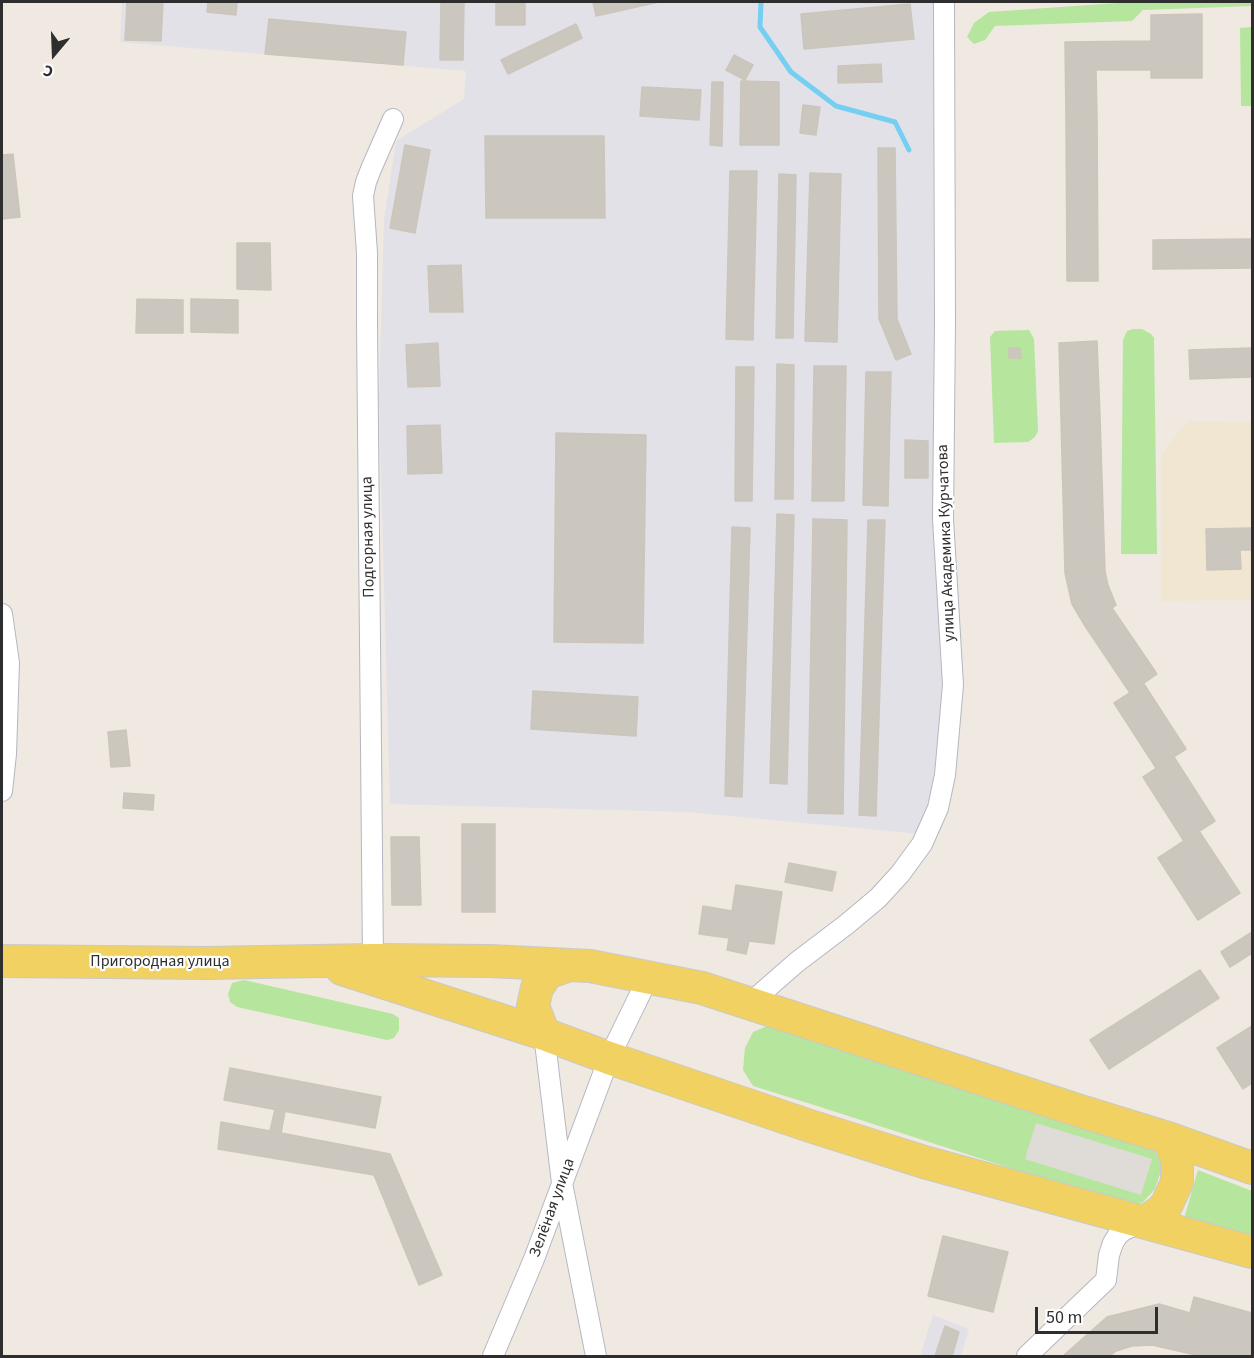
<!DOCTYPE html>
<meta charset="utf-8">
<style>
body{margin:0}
#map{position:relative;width:1254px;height:1358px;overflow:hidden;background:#efe9e1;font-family:"Source Sans 3",sans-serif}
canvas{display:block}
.frame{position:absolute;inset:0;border:3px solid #2e2e2e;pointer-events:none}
.north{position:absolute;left:24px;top:24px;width:60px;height:60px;-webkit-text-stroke:4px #fff;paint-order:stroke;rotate:199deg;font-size:16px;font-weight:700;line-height:24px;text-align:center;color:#2e2e2e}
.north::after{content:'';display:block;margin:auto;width:21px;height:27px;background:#2e2e2e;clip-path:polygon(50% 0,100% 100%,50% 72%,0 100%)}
.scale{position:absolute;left:1035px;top:1307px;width:123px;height:27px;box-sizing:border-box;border:3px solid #2e2e2e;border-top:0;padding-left:8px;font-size:18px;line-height:21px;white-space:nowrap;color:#2e2e2e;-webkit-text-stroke:4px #fff;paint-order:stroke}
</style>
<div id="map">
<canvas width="1254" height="1358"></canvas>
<div class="frame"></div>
<div class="north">С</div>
<div class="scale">50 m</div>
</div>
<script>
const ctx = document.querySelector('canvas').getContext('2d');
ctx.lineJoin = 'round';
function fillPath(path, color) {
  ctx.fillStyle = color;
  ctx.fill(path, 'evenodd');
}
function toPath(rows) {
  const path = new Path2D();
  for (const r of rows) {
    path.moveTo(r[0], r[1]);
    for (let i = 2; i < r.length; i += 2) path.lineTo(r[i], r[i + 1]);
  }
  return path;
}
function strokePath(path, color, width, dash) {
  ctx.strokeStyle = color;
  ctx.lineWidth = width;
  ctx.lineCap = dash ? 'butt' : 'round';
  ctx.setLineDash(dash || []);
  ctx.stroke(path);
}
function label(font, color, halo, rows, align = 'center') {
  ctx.font = font + ' "Source Sans 3",sans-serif';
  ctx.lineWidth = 4.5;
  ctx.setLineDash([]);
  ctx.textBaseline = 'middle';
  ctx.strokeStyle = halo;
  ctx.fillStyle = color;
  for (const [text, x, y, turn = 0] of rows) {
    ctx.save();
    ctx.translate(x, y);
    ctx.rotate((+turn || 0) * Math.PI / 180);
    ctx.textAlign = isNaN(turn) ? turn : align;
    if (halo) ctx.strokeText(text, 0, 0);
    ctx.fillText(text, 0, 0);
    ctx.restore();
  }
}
fillPath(toPath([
 [122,2,942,2,945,646,941,772,921,834,688,812,390,804,379,400,384,219,396,141,464,99,466,71,120,42],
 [933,1315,969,1329,961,1356,920,1356]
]), '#e3e1e8');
fillPath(toPath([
 [1189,421,1252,422,1252,600,1161,601,1161,456,1170,442]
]), '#f0e6d1');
fillPath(toPath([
 [1132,2,1252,2,1252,6,1143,10,1132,21,995,26,985,40,974,44,967,37,974,23,989,12],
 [1252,27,1252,106,1241,106,1240,28],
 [1133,329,1142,329,1151,334,1154,338,1157,554,1121,554,1123,340,1127,331],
 [1029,330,1034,339,1038,431,1035,437,1028,442,994,443,990,337,995,331],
 [244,980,393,1014,399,1018,399,1030,394,1038,387,1040,237,1007,230,1002,228,994,232,983],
 [772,1024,1152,1147,1160,1160,1161,1171,1155,1189,1143,1202,1131,1207,811,1104,753,1086,743,1070,745,1048,753,1032],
 [1198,1170,1252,1191,1252,1248,1181,1229]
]), '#b6e59e');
fillPath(toPath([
 [1036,1123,1152,1159,1141,1195,1025,1159]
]), '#dfdcd8');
strokePath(toPath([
 [761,2,760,27,791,72,836,106,895,122,909,150]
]), '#75cff0', 5);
const building = toPath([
 [127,2,163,2,161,41,125,40,127,2],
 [208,2,237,2,236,15,207,12,208,2],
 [441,2,464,2,463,60,440,60,441,2],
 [496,2,525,2,525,25,496,25,496,2],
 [593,2,659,2,596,16,593,2],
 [910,4,914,39,804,49,801,14,910,4],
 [1202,14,1202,78,1151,78,1151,70,1096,70,1097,118,1066,118,1065,42,1151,41,1151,15,1202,14],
 [269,19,406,32,403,65,265,54,269,19],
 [576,24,582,38,508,74,501,60,576,24],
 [734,55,753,65,745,80,726,70,734,55],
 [881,64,882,82,838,83,838,66,881,64],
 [741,81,779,82,779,145,740,145,741,81],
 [712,82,723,82,722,146,710,145,712,82],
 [642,87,701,90,699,120,640,116,642,87],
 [803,105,820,107,816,135,800,133,803,105],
 [1066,118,1097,118,1098,281,1067,281,1066,118],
 [485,136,604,136,605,218,486,218,485,136],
 [405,145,430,150,415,233,390,228,405,145],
 [878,148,895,148,897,319,911,354,896,360,879,319,878,148],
 [13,154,20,217,2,219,2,155,13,154],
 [730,171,757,171,753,340,726,339,730,171],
 [810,173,841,174,837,342,805,341,810,173],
 [779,174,796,175,793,338,776,338,779,174],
 [1252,239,1252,268,1153,269,1153,240,1252,239],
 [237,243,270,243,271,290,237,289,237,243],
 [461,265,463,312,430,312,428,266,461,265],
 [137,299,183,300,183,333,136,333,137,299],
 [191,299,238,300,238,333,191,332,191,299],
 [1097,341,1100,417,1061,418,1059,343,1097,341],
 [438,343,440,386,408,387,406,345,438,343],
 [1009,348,1020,348,1021,358,1009,358,1009,348],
 [1252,348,1252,377,1190,379,1189,350,1252,348],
 [777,364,794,365,793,499,775,499,777,364],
 [814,366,846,366,844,501,812,501,814,366],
 [736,367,754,367,752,501,735,501,736,367],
 [866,372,891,372,888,506,863,505,866,372],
 [1100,417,1105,572,1065,573,1061,418,1100,417],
 [440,425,442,473,408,474,407,426,440,425],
 [556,433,646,435,643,643,554,642,556,433],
 [905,440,928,441,928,478,905,478,905,440],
 [777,514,794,515,787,784,770,783,777,514],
 [813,519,847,520,843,814,808,813,813,519],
 [868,520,885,520,876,816,859,815,868,520],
 [732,527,750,528,742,797,725,796,732,527],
 [1252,528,1252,550,1240,550,1241,569,1207,570,1206,529,1252,528],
 [1105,572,1108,585,1116,605,1112,608,1157,674,1130,693,1085,626,1072,604,1065,573,1105,572],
 [1144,684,1186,749,1156,768,1114,703,1144,684],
 [533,691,638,697,636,736,531,729,533,691],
 [126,730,130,766,111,767,108,732,126,730],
 [1174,757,1215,821,1184,841,1143,777,1174,757],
 [124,793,154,795,153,810,123,808,124,793],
 [462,824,495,824,495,854,462,854,462,824],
 [1199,831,1240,893,1198,920,1158,858,1199,831],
 [391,837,419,837,421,905,392,905,391,837],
 [462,854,495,854,495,912,462,912,462,854],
 [789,863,836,872,832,891,785,882,789,863],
 [736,885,782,892,774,944,749,941,746,954,727,950,729,938,699,934,703,906,732,911,736,885],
 [1252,932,1252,953,1230,967,1221,952,1252,932],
 [1200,970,1219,998,1109,1069,1090,1040,1200,970],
 [1252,1026,1252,1083,1243,1089,1217,1048,1252,1026],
 [230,1068,381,1097,375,1128,224,1100,230,1068],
 [275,1109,285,1111,281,1133,390,1154,442,1275,419,1285,374,1175,218,1149,221,1122,270,1131,275,1109],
 [943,1236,1008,1252,993,1312,928,1296,943,1236],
 [1194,1297,1252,1313,1252,1356,1200,1356,1152,1345,1132,1346,1116,1351,1110,1356,1063,1356,1107,1317,1159,1304,1190,1313,1194,1297],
 [945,1326,959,1332,952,1356,935,1356,945,1326]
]);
fillPath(building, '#cbc7bf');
strokePath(building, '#cbc5ba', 1.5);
const street = toPath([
 [2,614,9,663,6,754,2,791],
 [373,960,367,323,367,253,363,196,366,182,371,169,393,119],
 [750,1003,797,962,847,924,878,898,900,874,922,844,938,808,945,775,953,685,943,519,945,323,944,2],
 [544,1034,562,1183,596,1356],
 [493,1356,534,1259,609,1058,648,978],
 [1027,1356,1106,1280,1109,1255,1113,1243,1118,1235,1124,1230,1143,1222]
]);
const primary = toPath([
 [2,961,207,963,373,960,490,961,590,966,702,988,1080,1111,1168,1138,1252,1168],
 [342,969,544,1034,609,1058,810,1126,924,1162,1252,1252],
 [544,1034,533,1006,537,988,547,973,570,965],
 [1145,1222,1161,1211,1167,1204,1177,1182,1177,1159,1168,1138]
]);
strokePath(street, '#b4b7c1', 22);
strokePath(primary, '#c9c9c9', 34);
strokePath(street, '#fff', 20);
strokePath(primary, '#f2d163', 32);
label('16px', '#2e2e2e', '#fff', [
 ["Подгорная улица",369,537,-91],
 ["улица Академика Курчатова",947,543,-92],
 ["Пригородная улица",160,962],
 ["Зелёная улица",553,1208,-70]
]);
</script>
